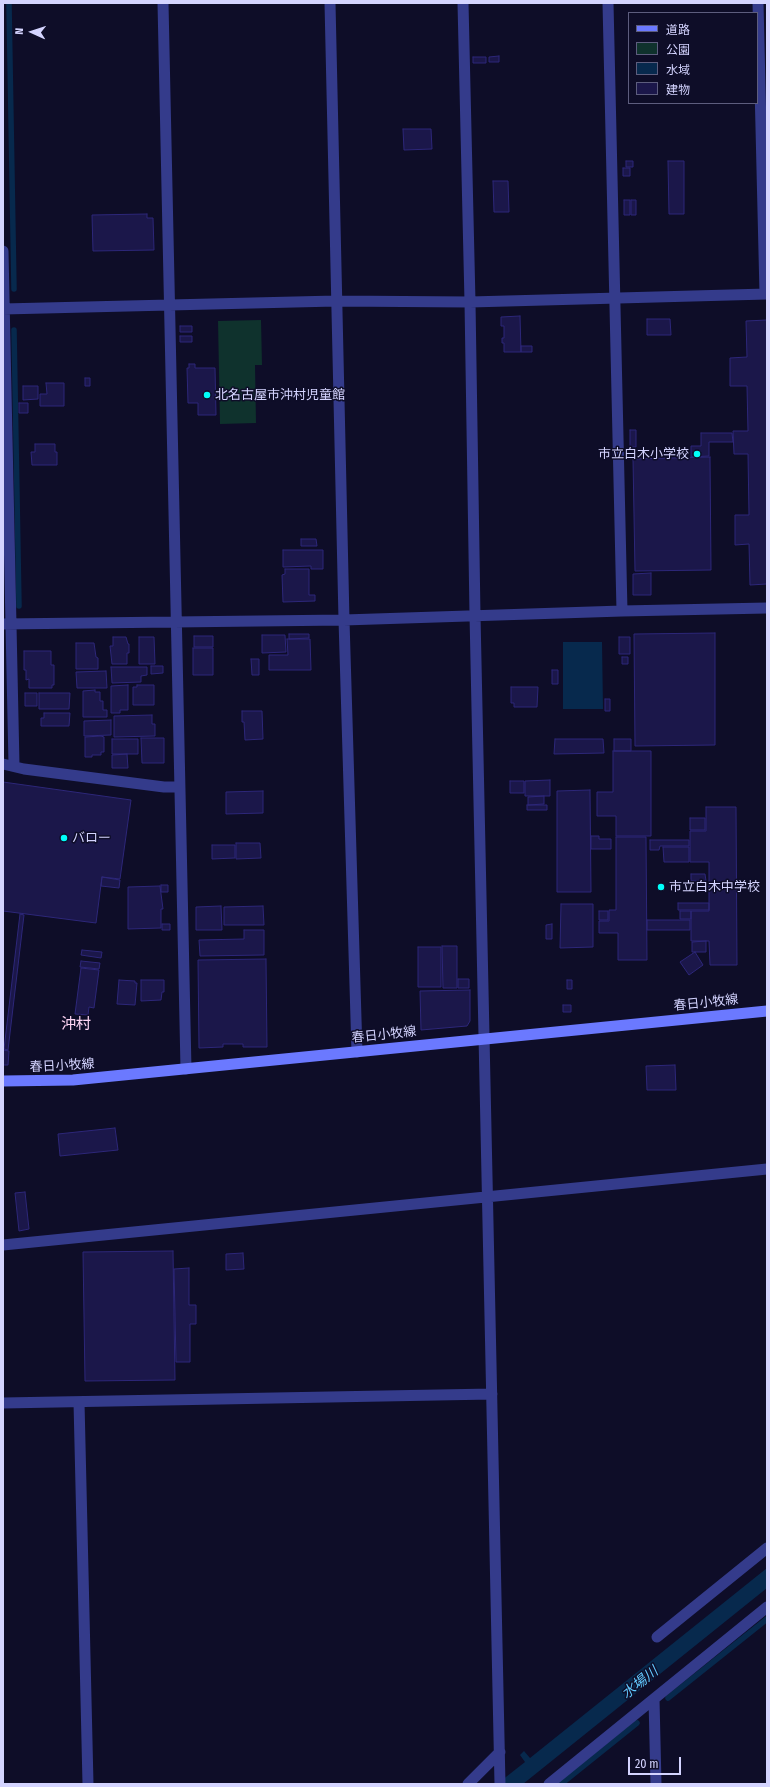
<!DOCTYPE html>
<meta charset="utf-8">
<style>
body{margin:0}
#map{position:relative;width:770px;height:1787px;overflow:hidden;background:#0e0d28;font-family:"Fira Sans Condensed","Noto Sans JP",sans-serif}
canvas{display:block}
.frame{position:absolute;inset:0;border:4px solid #d4d4ff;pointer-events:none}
.legend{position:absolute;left:628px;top:12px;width:130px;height:92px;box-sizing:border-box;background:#0e0d28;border:1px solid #5d5d7e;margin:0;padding:5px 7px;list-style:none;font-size:12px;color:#d4d4ff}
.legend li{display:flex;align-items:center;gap:8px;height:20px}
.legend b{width:20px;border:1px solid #5d5d7e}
.north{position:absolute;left:12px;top:12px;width:40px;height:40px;-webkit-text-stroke:3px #0e0d28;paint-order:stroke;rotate:273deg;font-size:11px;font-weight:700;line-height:16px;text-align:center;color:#d4d4ff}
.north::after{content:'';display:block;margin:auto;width:14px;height:18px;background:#d4d4ff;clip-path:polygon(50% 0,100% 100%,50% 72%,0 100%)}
.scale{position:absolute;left:628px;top:1757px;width:53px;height:18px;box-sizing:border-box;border:2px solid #d4d4ff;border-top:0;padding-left:5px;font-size:12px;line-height:14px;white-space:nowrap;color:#d4d4ff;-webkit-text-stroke:3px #0e0d28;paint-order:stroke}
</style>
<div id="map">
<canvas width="770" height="1787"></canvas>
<div class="frame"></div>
<ul class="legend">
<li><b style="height:5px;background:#6b79ff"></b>道路</li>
<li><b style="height:11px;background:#0f322d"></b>公園</li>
<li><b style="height:11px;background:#07294d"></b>水域</li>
<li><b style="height:11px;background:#1b174a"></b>建物</li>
</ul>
<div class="north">N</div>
<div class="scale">20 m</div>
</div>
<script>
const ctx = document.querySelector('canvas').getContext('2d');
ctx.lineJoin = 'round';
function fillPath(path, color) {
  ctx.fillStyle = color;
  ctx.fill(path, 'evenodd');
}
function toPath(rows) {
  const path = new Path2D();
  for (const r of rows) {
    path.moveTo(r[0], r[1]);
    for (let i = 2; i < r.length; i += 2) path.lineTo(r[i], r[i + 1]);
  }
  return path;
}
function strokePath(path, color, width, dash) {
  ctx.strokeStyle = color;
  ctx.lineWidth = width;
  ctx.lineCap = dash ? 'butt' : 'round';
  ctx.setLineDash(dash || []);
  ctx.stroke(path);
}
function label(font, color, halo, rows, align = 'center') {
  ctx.font = font + ' "Fira Sans Condensed","Noto Sans JP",sans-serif';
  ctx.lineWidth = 3;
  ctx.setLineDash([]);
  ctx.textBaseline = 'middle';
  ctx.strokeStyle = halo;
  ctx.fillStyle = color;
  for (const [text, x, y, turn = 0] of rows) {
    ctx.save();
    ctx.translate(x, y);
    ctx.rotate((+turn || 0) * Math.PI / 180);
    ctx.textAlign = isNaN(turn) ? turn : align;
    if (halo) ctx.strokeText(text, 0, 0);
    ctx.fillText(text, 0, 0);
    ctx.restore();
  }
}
fillPath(toPath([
 [261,320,262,365,255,365,256,423,220,424,218,321]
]), '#0f322d');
fillPath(toPath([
 [563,642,602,642,603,709,563,709],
 [767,1568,767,1588,523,1784,497,1784,525,1762,520,1755,524,1751,530,1758]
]), '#07294d');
strokePath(toPath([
 [9,4,14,289],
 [14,330,19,606],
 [668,1698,767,1619],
 [561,1784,637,1723]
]), '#07294d', 5.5);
const building = toPath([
 [499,56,499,62,489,62,489,57,499,56],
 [473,57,486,57,486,63,473,63,473,57],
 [403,129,431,129,432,149,404,150,403,129],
 [626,161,633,161,633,167,626,167,626,161],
 [668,161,684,161,684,214,669,214,668,161],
 [623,168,630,168,630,176,623,176,623,168],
 [493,181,508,181,509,212,494,212,493,181],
 [624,200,630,200,630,215,624,215,624,200],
 [631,200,636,200,636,215,631,215,631,200],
 [147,214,147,218,153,218,154,250,93,251,92,215,147,214],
 [520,316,521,352,504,352,504,343,502,343,502,338,504,338,504,326,501,326,501,317,520,316],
 [647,319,670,319,671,335,647,335,647,319],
 [767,320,767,584,750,585,749,544,735,545,735,515,749,515,748,454,734,454,733,431,748,431,747,386,730,386,730,358,747,357,746,321,767,320],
 [180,326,192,326,192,332,180,332,180,326],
 [180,336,192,336,192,342,180,342,180,336],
 [521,346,532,346,532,352,521,352,521,346],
 [189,364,195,364,195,368,215,368,216,415,198,415,198,403,188,403,187,368,189,368,189,364],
 [85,378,90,378,90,386,85,386,85,378],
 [46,383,64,383,64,406,40,406,40,394,47,394,46,383],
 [23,386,38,386,38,399,23,400,23,386],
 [19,403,28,403,28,413,19,413,19,403],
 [630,430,636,430,636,447,630,447,630,430],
 [701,433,732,433,733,442,709,442,709,456,691,457,691,446,701,446,701,433],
 [35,444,55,444,55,452,57,452,57,465,32,465,31,452,35,452,35,444],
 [710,457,711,570,635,571,633,459,710,457],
 [301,539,316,539,317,546,301,546,301,539],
 [283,550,323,550,323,569,311,569,311,566,283,567,283,550],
 [285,569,309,569,309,595,315,595,315,601,283,602,282,575,285,574,285,569],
 [651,573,651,595,633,595,633,574,651,573],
 [715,633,715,745,635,746,634,634,715,633],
 [289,634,309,634,309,638,289,639,289,634],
 [262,635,285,635,286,652,262,653,262,635],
 [194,636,213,636,213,647,194,647,194,636],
 [113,637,126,637,128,644,129,644,129,653,127,653,127,664,112,664,110,646,113,646,113,637],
 [139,637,154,637,155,664,139,664,139,637],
 [619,637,630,637,630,654,619,654,619,637],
 [287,639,310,639,311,670,269,670,269,655,288,655,287,639],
 [76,643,94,643,96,657,98,658,98,669,76,669,76,643],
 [193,648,213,648,213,675,193,675,193,648],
 [24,651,51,651,51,665,54,665,54,685,52,685,52,688,29,688,29,679,26,680,26,670,24,670,24,651],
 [622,657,628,657,628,664,622,664,622,657],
 [251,659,259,659,259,675,252,675,251,659],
 [151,666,163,666,163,673,151,674,151,666],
 [111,667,147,667,147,675,141,676,141,682,112,683,111,667],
 [552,670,558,670,558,684,552,684,552,670],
 [106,671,107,688,77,688,76,672,106,671],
 [128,685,128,710,120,710,120,713,111,713,111,686,128,685],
 [137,685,154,685,154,705,133,705,133,687,137,687,137,685],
 [511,687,538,687,537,707,514,707,514,703,511,703,511,687],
 [95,690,95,692,100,692,100,701,103,701,103,710,107,710,107,717,83,717,83,691,95,690],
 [25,693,37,693,37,706,25,706,25,693],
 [39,693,70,693,69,709,39,709,39,693],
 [605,699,610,699,610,711,605,711,605,699],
 [242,711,262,711,263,739,245,740,244,722,242,722,242,711],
 [44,713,70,713,69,726,41,726,41,718,44,718,44,713],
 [152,715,152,724,155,724,155,736,114,737,114,716,152,715],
 [111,720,111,735,84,736,84,721,111,720],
 [101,736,104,737,104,752,101,752,101,755,92,755,92,757,85,757,85,737,101,736],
 [141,738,164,738,164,763,142,763,141,738],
 [112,739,138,739,138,754,112,754,112,739],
 [555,739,603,739,604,753,554,754,555,739],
 [614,739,631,739,631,751,614,751,614,739],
 [613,751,651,751,651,836,616,836,616,816,597,816,597,792,613,792,613,751],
 [127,754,128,768,112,768,112,755,127,754],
 [550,780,550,796,525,796,525,781,550,780],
 [510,781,524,781,524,793,510,793,510,781],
 [3,782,131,800,120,879,102,877,96,923,3,911,3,782],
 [590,790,591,892,557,892,557,791,590,790],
 [263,791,263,813,226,814,226,792,263,791],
 [544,796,544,804,528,805,528,797,544,796],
 [527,805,547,805,547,810,527,810,527,805],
 [706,807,736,807,737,965,710,965,709,941,691,941,691,911,709,911,709,862,690,862,690,831,706,831,706,807],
 [690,818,705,818,705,830,690,830,690,818],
 [591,836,599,836,599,839,611,839,611,849,591,849,591,836],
 [616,837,646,837,647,960,618,960,618,933,599,933,599,921,609,921,609,910,616,910,616,837],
 [650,840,689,840,689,846,660,846,659,850,650,850,650,840],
 [236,843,260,843,261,858,236,859,236,843],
 [212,845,235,845,235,858,212,859,212,845],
 [663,847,689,847,689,862,664,862,663,847],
 [691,874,705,874,706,881,691,881,691,874],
 [102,877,120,880,119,888,101,886,102,877],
 [161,885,168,885,168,892,161,892,161,885],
 [160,886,163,909,161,909,161,928,128,929,128,887,160,886],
 [678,903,709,903,709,910,678,910,678,903],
 [561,904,593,904,593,947,560,948,561,904],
 [221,906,222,930,196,930,196,907,221,906],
 [263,906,264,925,224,925,224,907,263,906],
 [599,911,608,911,608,920,599,920,599,911],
 [680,911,691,911,691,919,680,919,680,911],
 [20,914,24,915,8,1050,4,1049,20,914],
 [647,920,690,920,690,930,647,930,647,920],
 [162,924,170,924,170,930,162,930,162,924],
 [552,924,552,939,546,939,546,925,552,924],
 [244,930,264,930,264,955,200,956,199,940,244,939,244,930],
 [706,941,706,952,692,952,692,942,706,941],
 [442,946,457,946,457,988,443,988,442,946],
 [418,947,441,947,441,987,418,987,418,947],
 [82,950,102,952,101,958,81,955,82,950],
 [695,952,703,965,689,975,680,962,695,952],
 [266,959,267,1047,243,1047,243,1044,223,1044,223,1047,199,1048,198,960,266,959],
 [81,961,100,963,99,969,80,967,81,961],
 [81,968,99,970,94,1008,89,1007,88,1015,75,1014,81,968],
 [458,979,469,979,469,988,458,988,458,979],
 [119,980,135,981,135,983,137,983,135,1005,117,1004,119,980],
 [141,980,164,980,164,992,162,992,161,1000,141,1001,141,980],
 [567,980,572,980,572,989,567,989,567,980],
 [470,990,470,1021,467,1026,421,1030,420,991,470,990],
 [563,1005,571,1005,571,1012,563,1012,563,1005],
 [3,1050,9,1051,8,1065,3,1065,3,1050],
 [675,1065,676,1090,647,1090,646,1066,675,1065],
 [115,1128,118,1150,60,1156,58,1134,115,1128],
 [25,1192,29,1229,19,1231,15,1193,25,1192],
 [173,1251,175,1380,85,1381,83,1252,173,1251],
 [243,1253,244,1269,226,1270,226,1254,243,1253],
 [189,1268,189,1305,196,1305,196,1324,190,1324,190,1362,176,1362,174,1269,189,1268]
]);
fillPath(building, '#1b174a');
strokePath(building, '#2d2779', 1);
strokePath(toPath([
 [163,3,186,1069],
 [330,3,344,620,357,1052],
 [463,3,470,302,475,615,500,1784],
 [608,3,622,611],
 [758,3,765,294],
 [3,251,14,765],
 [3,309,336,301,470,302,767,294],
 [3,624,344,620,622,611,767,608],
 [3,764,24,769,164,787,179,787],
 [3,1245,767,1169],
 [79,1402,88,1784],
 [3,1403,492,1394],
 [657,1637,767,1548],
 [654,1699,656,1784],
 [468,1784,500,1752],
 [549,1784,767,1607]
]), '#343b8b', 11);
strokePath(toPath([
 [3,1081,73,1080,767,1011]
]), '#6b79ff', 11);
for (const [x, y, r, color] of [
 [207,395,4,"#00fffa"],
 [697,454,4,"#00fffa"],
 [64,838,4,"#00fffa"],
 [661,887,4,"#00fffa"]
]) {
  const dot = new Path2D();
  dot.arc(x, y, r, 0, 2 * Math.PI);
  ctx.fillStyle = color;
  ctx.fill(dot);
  strokePath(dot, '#0e0d28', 1.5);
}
label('13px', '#d4d4ff', '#0e0d28', [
 ["北名古屋市沖村児童館",215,395],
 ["市立白木小学校",689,454,"right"],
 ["バロー",72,838],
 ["市立白木中学校",669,887]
], 'left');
label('13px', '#d4d4ff', '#0e0d28', [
 ["春日小牧線",706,1003,-6],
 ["春日小牧線",384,1035,-6],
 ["春日小牧線",62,1066,-3]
]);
label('italic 14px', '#62c9ff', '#0e0d28', [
 ["水場川",640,1683,-39]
]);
label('15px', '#ffd6f5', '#0e0d28', [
 ["沖村",76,1025]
]);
</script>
